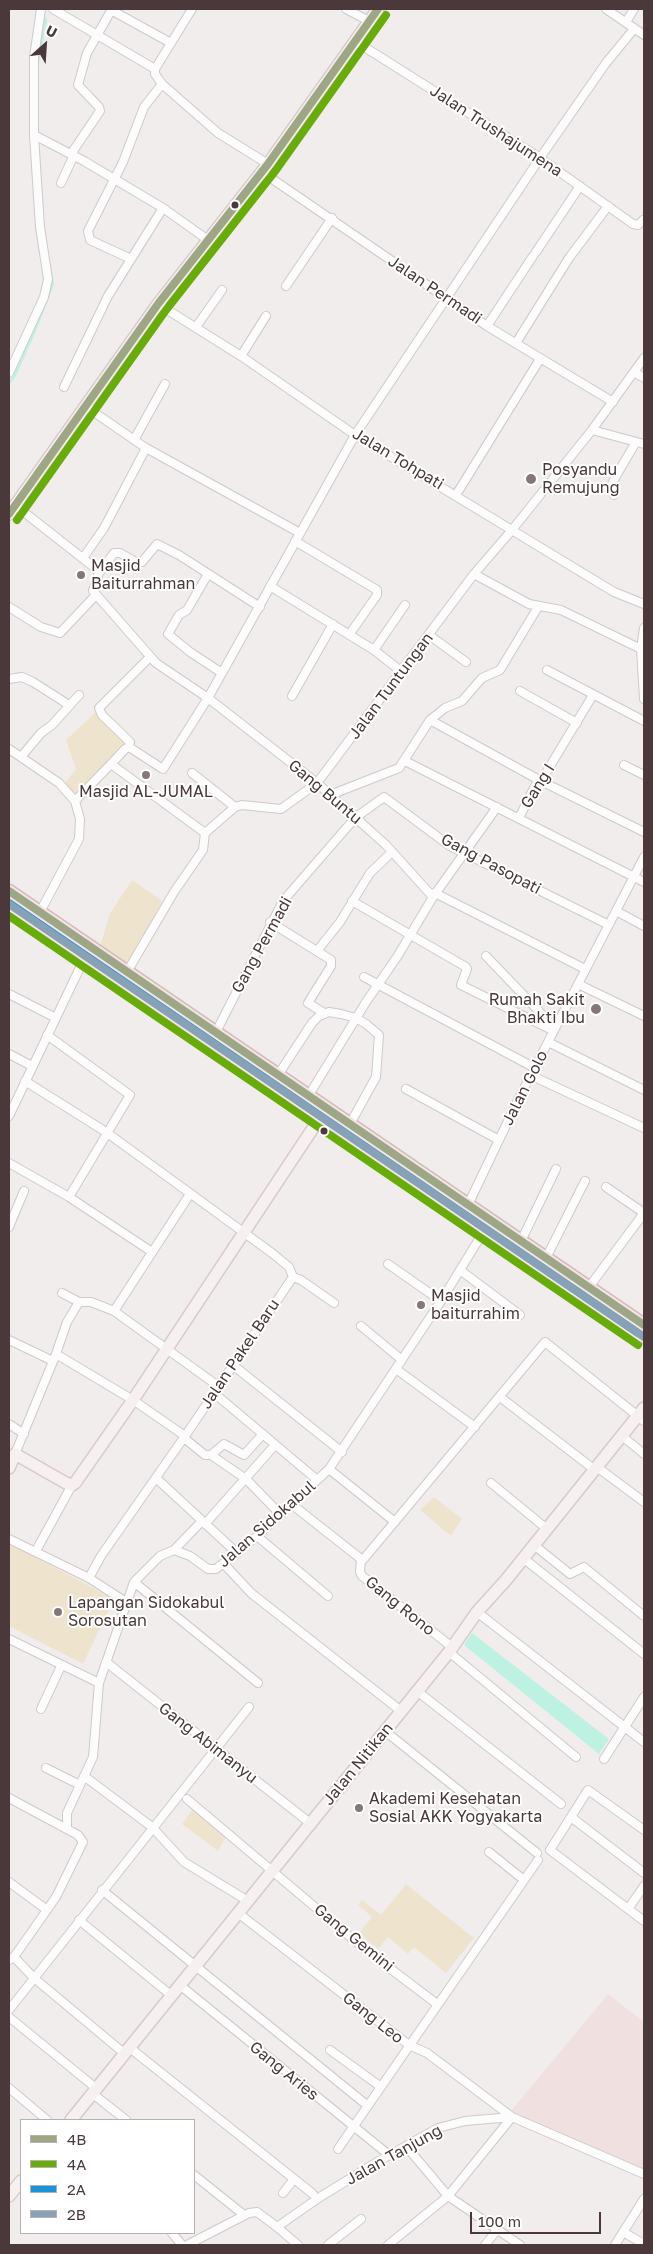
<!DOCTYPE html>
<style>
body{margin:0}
#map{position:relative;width:653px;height:2254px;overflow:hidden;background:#f2eded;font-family:"Golos Text",sans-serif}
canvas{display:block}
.frame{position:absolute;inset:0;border:10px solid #4a383a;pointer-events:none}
.legend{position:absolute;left:20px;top:2119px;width:175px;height:115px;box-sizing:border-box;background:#fff;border:1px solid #b7afb0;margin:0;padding:6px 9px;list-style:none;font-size:15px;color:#4a383a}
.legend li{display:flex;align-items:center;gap:10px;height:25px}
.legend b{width:25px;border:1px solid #b7afb0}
.north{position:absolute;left:20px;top:20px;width:50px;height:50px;-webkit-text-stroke:4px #fff;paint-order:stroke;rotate:26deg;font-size:14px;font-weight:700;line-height:20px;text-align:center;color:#4a383a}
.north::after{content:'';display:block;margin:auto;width:18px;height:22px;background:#4a383a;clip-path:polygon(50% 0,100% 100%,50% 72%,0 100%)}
.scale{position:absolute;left:470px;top:2212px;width:131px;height:22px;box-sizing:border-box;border:2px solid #4a383a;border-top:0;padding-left:6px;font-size:15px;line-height:18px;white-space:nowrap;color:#4a383a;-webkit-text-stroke:4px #fff;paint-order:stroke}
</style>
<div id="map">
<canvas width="653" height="2254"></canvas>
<div class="frame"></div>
<ul class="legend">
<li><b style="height:6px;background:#9da685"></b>4B</li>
<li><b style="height:6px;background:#67ac08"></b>4A</li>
<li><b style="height:6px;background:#1a93db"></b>2A</li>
<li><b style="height:6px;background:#87a2b6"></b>2B</li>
</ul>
<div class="north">U</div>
<div class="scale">100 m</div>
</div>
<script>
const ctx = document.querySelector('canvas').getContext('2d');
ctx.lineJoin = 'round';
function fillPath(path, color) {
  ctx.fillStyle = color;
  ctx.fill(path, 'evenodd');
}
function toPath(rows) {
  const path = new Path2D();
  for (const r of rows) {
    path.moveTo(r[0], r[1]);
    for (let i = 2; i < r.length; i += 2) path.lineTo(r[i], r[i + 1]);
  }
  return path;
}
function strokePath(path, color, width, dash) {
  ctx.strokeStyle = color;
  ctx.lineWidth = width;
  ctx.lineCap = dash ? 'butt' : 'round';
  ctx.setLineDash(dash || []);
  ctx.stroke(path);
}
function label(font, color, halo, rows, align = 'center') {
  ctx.font = font + ' "Golos Text",sans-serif';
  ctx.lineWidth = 4;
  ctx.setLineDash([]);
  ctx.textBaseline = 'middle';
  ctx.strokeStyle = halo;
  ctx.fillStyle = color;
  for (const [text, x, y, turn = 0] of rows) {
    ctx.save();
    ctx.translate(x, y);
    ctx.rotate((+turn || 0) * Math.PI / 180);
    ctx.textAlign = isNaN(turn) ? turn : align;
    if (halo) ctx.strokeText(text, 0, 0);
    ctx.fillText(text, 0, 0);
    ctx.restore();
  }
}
fillPath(toPath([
 [608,1994,644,2022,644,2171,507,2116]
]), '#f0e0df');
fillPath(toPath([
 [96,712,127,742,76,796,63,785,76,769,66,740],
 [132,880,162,901,126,968,99,950,110,913],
 [434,1497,462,1519,451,1536,420,1510],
 [9,1543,114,1599,83,1664,9,1626],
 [193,1809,227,1835,218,1851,182,1824],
 [406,1884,474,1938,446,1973,414,1947,408,1954,388,1937,378,1949,359,1933,372,1917,358,1905,362,1900,381,1915]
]), '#eee4cd');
fillPath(toPath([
 [472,1633,609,1739,599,1754,464,1645]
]), '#bdf1e1');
strokePath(toPath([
 [37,67,46,19],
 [9,383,14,377,34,333,53,284,50,268]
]), '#bdf1e1', 2.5);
const street = toPath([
 [53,9,155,69],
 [192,9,155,69,155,74,162,84,218,133,268,164],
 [346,9,369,21],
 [606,9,644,35],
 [111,10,171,43],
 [626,22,634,9],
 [355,41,540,158,633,224,638,225,643,220,644,221],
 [34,135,84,161,163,208,208,240],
 [71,154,100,111,99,107,78,85,87,53,112,9],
 [262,172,487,326,613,402],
 [61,183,74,155],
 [536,252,580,186],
 [131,259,90,240,88,231,123,162,144,107,162,84],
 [286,286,332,218],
 [158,304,241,356,355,435,614,592,644,604],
 [487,326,533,256],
 [196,327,222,290],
 [516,343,569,258,608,206],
 [241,356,266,316],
 [634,372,644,378],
 [9,373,44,297,48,279,40,227,34,135,34,57,41,9],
 [64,387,108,296,163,208],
 [85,406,146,448,300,533],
 [592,430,644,444],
 [134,440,165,384],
 [456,495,540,359],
 [614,495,612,484,616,476,636,442],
 [15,505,95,568,99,573,93,591,156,663,208,698,317,783,386,845,433,897],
 [295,541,377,590,377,595,349,635],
 [83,558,104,528,146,448],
 [99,573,114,553,120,553,136,562,142,562,157,544,179,555,260,607],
 [208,574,187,610,179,615,168,634,190,652,222,673],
 [474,574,529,604,561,610,641,649],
 [270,586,374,650,402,672],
 [9,607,41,627,60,633,96,595],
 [644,628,641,649,644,699],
 [429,635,466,662],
 [374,650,405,605],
 [547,670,644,721],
 [9,679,22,677,33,682,69,705],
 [520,691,577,723],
 [292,696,333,624],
 [430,720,541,781,644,832],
 [129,747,163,769,208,698,355,435,540,158,606,63,634,29],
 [129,747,130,742,102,715,99,708,150,657],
 [9,749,59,783,75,801,80,819,79,839,40,912],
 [21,757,41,733,52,725,79,695],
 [405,761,644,882],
 [111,764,125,749,129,747],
 [624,765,644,775],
 [192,773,235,807],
 [330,795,399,768,430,720,445,708,462,701,482,678,500,670,538,607],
 [75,801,111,764,205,833],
 [519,818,536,784,541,781,593,695],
 [435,893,585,969],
 [352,901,466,967,467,969,461,985,554,1031],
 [616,911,644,926],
 [270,922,331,960,331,966,308,1003,324,1013],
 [317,951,340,922,370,873,392,852],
 [486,956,555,1028],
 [127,972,174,892,203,850,205,833,235,807,242,805,281,809,317,783,474,574,512,530,592,430,644,358],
 [364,977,535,1068],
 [578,984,644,1016],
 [9,994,56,1018],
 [216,1032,283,901,355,818,384,797,450,846,609,925],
 [47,1035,130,1095,69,1197],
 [548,1042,644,1090],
 [9,1054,32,1066],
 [278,1075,312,1023,319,1016,329,1012,341,1014,356,1018,366,1024,379,1035,376,1077,350,1124],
 [530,1075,644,1128],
 [25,1081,106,1132,272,1253,289,1267,293,1277,185,1436,133,1400,56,1354],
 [406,1089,499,1140],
 [309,1095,366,1002,397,957,433,897,497,807],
 [9,1116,87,953],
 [9,1163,69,1197,152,1252],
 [606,1187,644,1213],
 [467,1207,520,1096,644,857],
 [9,1227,24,1191],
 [521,1241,556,1169],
 [546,1258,585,1181],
 [388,1264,441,1301],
 [460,1270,520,1315],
 [293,1277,301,1280,334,1303],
 [589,1287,644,1213],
 [62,1293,79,1302],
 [114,1311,190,1194],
 [361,1326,402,1360],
 [9,1340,53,1361],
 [234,1366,342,1452],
 [396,1369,475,1427],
 [214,1393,316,1479],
 [500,1397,595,1470],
 [9,1424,24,1434],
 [622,1436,644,1454],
 [184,1438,205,1455,211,1455,224,1444,244,1455,263,1434],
 [15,1454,56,1354,67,1322,79,1302,91,1302,114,1311,218,1386],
 [211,1455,246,1479,280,1514],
 [597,1467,644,1502],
 [329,1469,395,1522],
 [156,1478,237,1553],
 [491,1483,547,1529],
 [290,1503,361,1559,360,1572,362,1576,452,1647],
 [205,1524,275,1445],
 [257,1536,328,1596],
 [9,1539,89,1578,126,1602],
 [534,1545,570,1574,584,1567,644,1616],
 [38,1547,72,1485],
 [174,1550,202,1521],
 [523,1558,644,1654],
 [362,1561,545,1342,644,1421],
 [224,1564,251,1593,401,1711],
 [89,1578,101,1556,185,1436],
 [134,1582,258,1683],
 [477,1612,644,1742],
 [9,1639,99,1683],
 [449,1652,576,1757],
 [106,1662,310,1823],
 [417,1691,561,1804],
 [41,1709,61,1666],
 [385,1731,537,1853],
 [604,1759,644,1697],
 [46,1768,80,1785],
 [84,1776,152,1827,184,1862,248,1901],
 [9,1798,78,1835,83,1842,56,1897,14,1957,9,1960],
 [187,1799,367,1951,437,2004],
 [571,1817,644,1873],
 [67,1829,67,1813,93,1757,99,1683,134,1582,160,1556,174,1550,190,1556,208,1569,216,1569,257,1536,329,1469,441,1301,487,1226],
 [644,1830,588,1790,550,1850,644,1921],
 [489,1852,524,1880],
 [9,1882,47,1910],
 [102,1890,368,2106],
 [628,1909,644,1886],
 [238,1913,409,2045,427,2053,512,2117,448,2196,388,2245],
 [79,1920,172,1996],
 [14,1957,34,1978,125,2054],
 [181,1986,389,2155],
 [9,2010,249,1707],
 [9,2017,97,2089],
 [130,2048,313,2194],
 [330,2050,381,2087],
 [9,2088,47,2120],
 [93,2094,126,2120],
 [406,2146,448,2196,520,2245],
 [338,2149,538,1860],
 [194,2175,244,2215],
 [283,2193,294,2179],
 [277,2227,298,2245],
 [623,2232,644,2244],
 [172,2233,182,2245],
 [187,2245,249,2213,257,2212,277,2227,320,2197,379,2161,438,2128,465,2121,512,2117,644,2174],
 [328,2245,361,2219],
 [485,2245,497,2230],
 [615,2245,644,2199]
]);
const secondary = toPath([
 [9,514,158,304,268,164,378,9],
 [9,1468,15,1454,66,1483,72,1485,75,1483,133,1400,325,1110],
 [71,2120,449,1652,477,1612,506,1580,644,1408],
 [9,2196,21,2181]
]);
const primary = toPath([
 [9,891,644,1325],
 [9,904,644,1337]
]);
strokePath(street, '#cfc9c9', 10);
strokePath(secondary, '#d8cac9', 14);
strokePath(primary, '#d5baba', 15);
strokePath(street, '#fdfcfc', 8);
strokePath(secondary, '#f7f0f0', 11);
strokePath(primary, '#f2e5e5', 12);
strokePath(toPath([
 [9,514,158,304,268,164,378,9],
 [9,891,644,1325]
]), '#9da685', 8);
strokePath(toPath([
 [17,520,166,310,276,170,386,15],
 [9,916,638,1345]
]), '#67ac08', 8);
strokePath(toPath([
 [9,903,638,1333]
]), '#1a93db', 8);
strokePath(toPath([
 [9,904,644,1337]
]), '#87a2b6', 8);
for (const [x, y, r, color] of [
 [235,205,4.5,"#4a383a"],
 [531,479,6,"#857779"],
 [81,575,5,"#857779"],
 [146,775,5,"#857779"],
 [596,1009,6,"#857779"],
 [324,1131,4.5,"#4a383a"],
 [421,1305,5,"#857779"],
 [58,1612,5,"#857779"],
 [359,1808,5,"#857779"]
]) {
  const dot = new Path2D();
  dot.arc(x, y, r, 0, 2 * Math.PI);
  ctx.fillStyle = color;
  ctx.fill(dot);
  strokePath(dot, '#fff', 2);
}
label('16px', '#4a383a', '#fff', [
 ["Jalan Trushajumena",496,131,33],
 ["Jalan Permadi",435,290,34],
 ["Jalan Tohpati",398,459,31],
 ["Jalan Tuntungan",391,686,-53],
 ["Gang I",538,786,-58],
 ["Gang Buntu",325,792,40],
 ["Gang Pasopati",491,864,28],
 ["Gang Permadi",262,945,-61],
 ["Jalan Golo",525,1088,-63],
 ["Jalan Pakel Baru",240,1354,-56],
 ["Jalan Sidokabul",267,1524,-41],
 ["Gang Rono",400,1606,39],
 ["Gang Abimanyu",208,1743,38],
 ["Jalan Nitikan",358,1764,-51],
 ["Gang Gemini",354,1938,39],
 ["Gang Leo",373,2018,38],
 ["Gang Aries",284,2071,39],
 ["Jalan Tanjung",394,2155,-29]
]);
label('16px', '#4a383a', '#fff', [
 ["Posyandu",542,470],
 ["Remujung",542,488],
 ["Masjid",91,566],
 ["Baiturrahman",91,584],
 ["Masjid AL-JUMAL",146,792,"center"],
 ["Rumah Sakit",585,1000,"right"],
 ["Bhakti Ibu",585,1018,"right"],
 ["Masjid",431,1296],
 ["baiturrahim",431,1314],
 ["Lapangan Sidokabul",68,1603],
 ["Sorosutan",68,1621],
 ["Akademi Kesehatan",369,1799],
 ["Sosial AKK Yogyakarta",369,1817]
], 'left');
</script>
